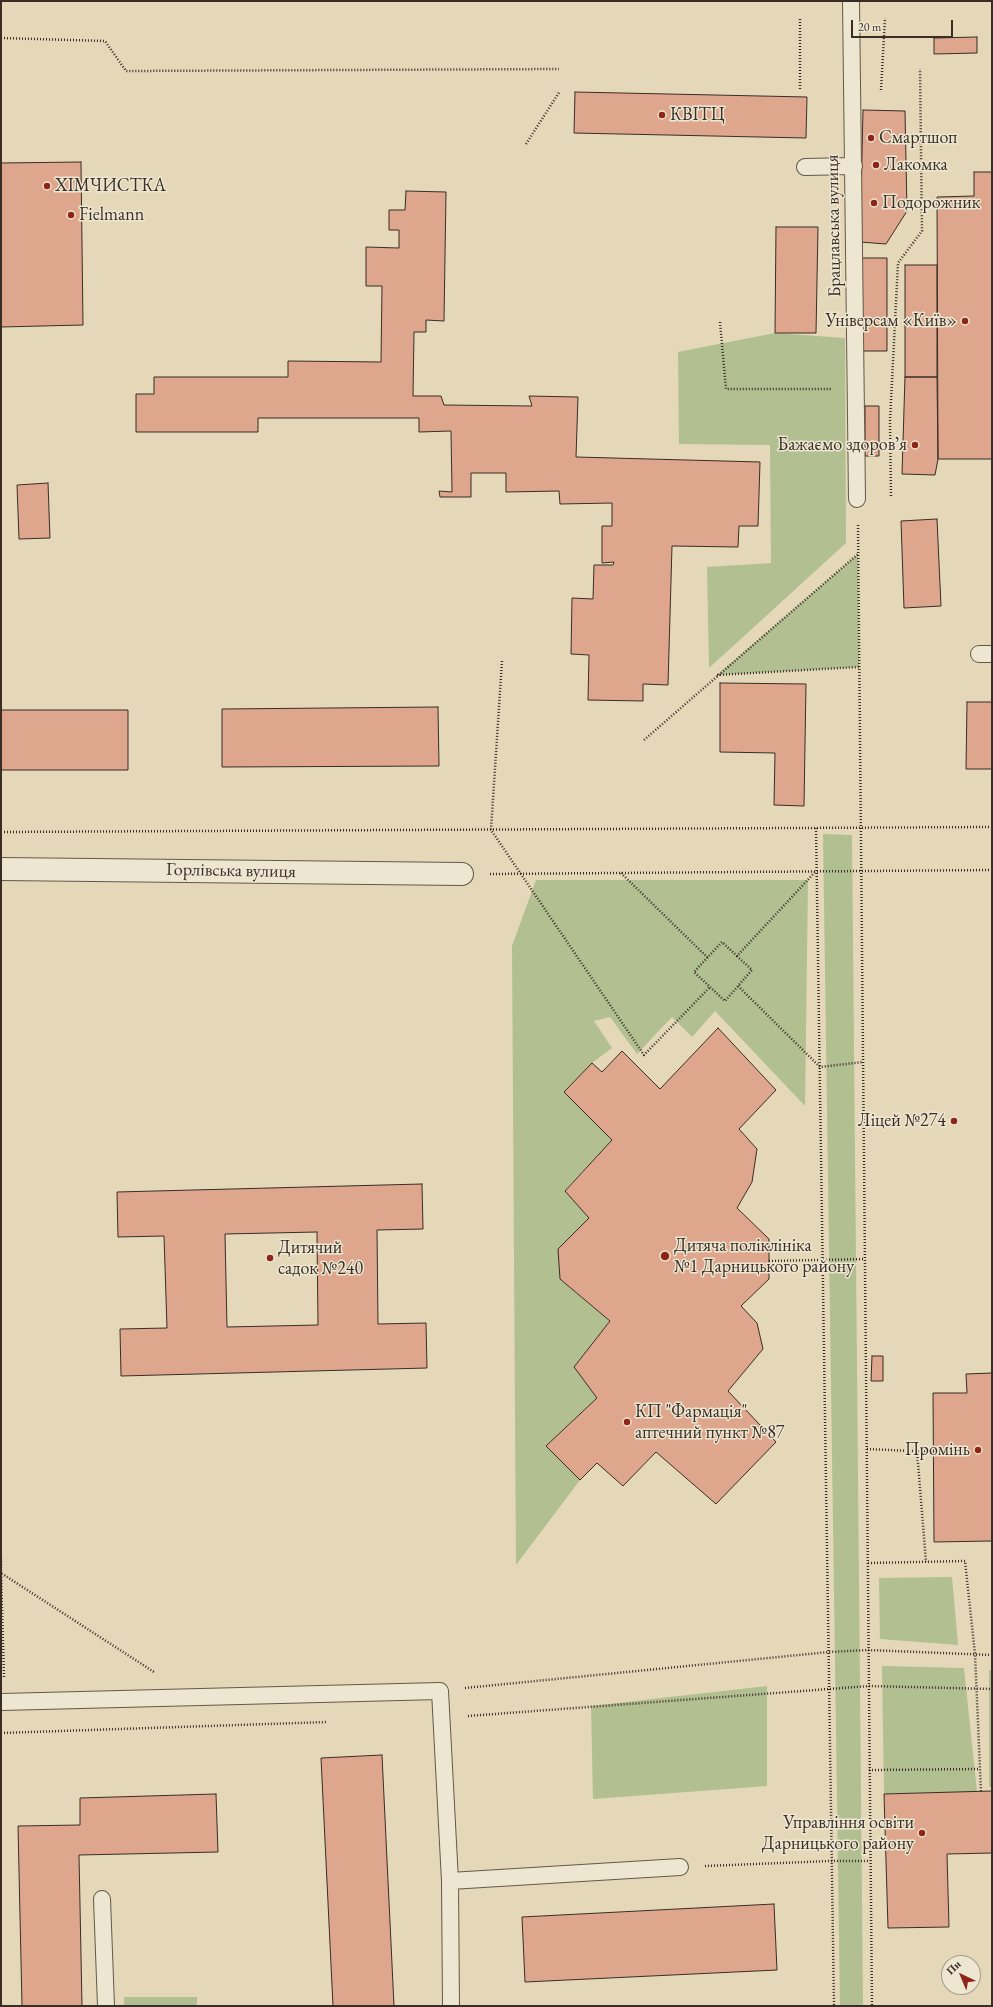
<!DOCTYPE html>
<meta charset="utf-8">
<style>
body{margin:0}
#map{position:relative;width:993px;height:2007px;overflow:hidden;background:#e4d8b8;font-family:"EB Garamond",serif}
canvas{display:block}
.frame{position:absolute;inset:0;border:2px solid #392d26;pointer-events:none}
.north{position:absolute;left:941px;top:1955px;width:40px;height:40px;box-sizing:border-box;background:#ede6d1;border:1px solid #a59c8d;border-radius:50%;rotate:316deg;font-size:11px;font-weight:700;line-height:16px;text-align:center;color:#392d26}
.north::after{content:'';display:block;margin:auto;width:14px;height:18px;background:#8f2418;clip-path:polygon(50% 0,100% 100%,50% 72%,0 100%)}
.scale{position:absolute;left:851px;top:20px;width:102px;height:18px;box-sizing:border-box;border:2px solid #392d26;border-top:0;padding-left:5px;font-size:12px;line-height:14px;white-space:nowrap;color:#392d26;-webkit-text-stroke:3px #ede6d1;paint-order:stroke}
</style>
<div id="map">
<canvas width="993" height="2007"></canvas>
<div class="frame"></div>
<div class="north">Пн</div>
<div class="scale">20 m</div>
</div>
<script>
const ctx = document.querySelector('canvas').getContext('2d');
ctx.lineJoin = 'round';
function fillPath(path, color) {
  ctx.fillStyle = color;
  ctx.fill(path, 'evenodd');
}
function toPath(rows) {
  const path = new Path2D();
  for (const r of rows) {
    path.moveTo(r[0], r[1]);
    for (let i = 2; i < r.length; i += 2) path.lineTo(r[i], r[i + 1]);
  }
  return path;
}
function strokePath(path, color, width, dash) {
  ctx.strokeStyle = color;
  ctx.lineWidth = width;
  ctx.lineCap = dash ? 'butt' : 'round';
  ctx.setLineDash(dash || []);
  ctx.stroke(path);
}
function label(font, color, halo, rows, align = 'center') {
  ctx.font = font + ' "EB Garamond",serif';
  ctx.lineWidth = 3;
  ctx.setLineDash([]);
  ctx.textBaseline = 'middle';
  ctx.strokeStyle = halo;
  ctx.fillStyle = color;
  for (const [text, x, y, turn = 0] of rows) {
    ctx.save();
    ctx.translate(x, y);
    ctx.rotate((+turn || 0) * Math.PI / 180);
    ctx.textAlign = isNaN(turn) ? turn : align;
    if (halo) ctx.strokeText(text, 0, 0);
    ctx.fillText(text, 0, 0);
    ctx.restore();
  }
}
fillPath(toPath([
 [775,333,845,338,846,543,709,668,707,567,771,563,770,445,679,444,678,352],
 [858,554,859,667,717,675],
 [823,834,852,835,863,2006,840,2006],
 [536,880,808,880,805,1106,715,1011,692,1037,672,1017,637,1054,610,1017,594,1021,612,1048,592,1063,564,1092,612,1140,565,1190,589,1218,558,1249,560,1279,610,1321,574,1367,597,1398,546,1446,580,1480,516,1565,512,946],
 [952,1577,958,1645,880,1639,879,1578],
 [882,1666,964,1668,977,1792,884,1794],
 [989,1670,992,1670,992,1787,989,1787],
 [767,1686,767,1786,593,1799,591,1706],
 [124,1997,197,1997,197,2006,124,2006]
]), '#b1bf91');
const building = toPath([
 [977,37,977,53,934,54,934,38,977,37],
 [575,92,807,97,806,138,574,133,575,92],
 [863,110,905,111,907,211,886,244,860,242,863,110],
 [81,162,83,325,1,327,1,163,81,162],
 [974,172,992,172,992,459,938,459,937,197,974,196,974,172],
 [406,191,446,192,444,321,426,320,426,332,414,332,413,396,441,396,444,405,532,406,529,396,578,397,576,457,760,462,758,526,739,526,738,547,672,546,668,685,643,684,643,701,588,700,589,655,571,654,572,598,593,599,594,565,613,565,614,562,602,563,602,526,612,526,612,503,560,504,559,491,506,492,506,473,471,473,471,497,440,497,439,491,452,492,451,431,419,432,419,418,258,418,258,432,136,432,136,394,154,394,154,377,288,377,288,361,381,362,382,286,366,286,366,247,399,248,399,230,389,230,389,210,405,210,406,191],
 [776,227,818,227,816,333,775,333,776,227],
 [862,258,887,258,887,351,862,351,862,258],
 [905,265,937,265,937,377,905,377,905,265],
 [905,377,937,377,938,459,935,475,902,474,905,377],
 [865,406,879,406,879,456,865,456,865,406],
 [48,483,50,538,19,539,17,485,48,483],
 [937,519,941,606,904,608,901,521,937,519],
 [720,683,806,684,804,806,774,805,775,753,720,752,720,683],
 [967,702,992,702,992,769,966,769,967,702],
 [438,707,439,766,222,767,222,709,438,707],
 [1,710,128,710,128,770,1,770,1,710],
 [718,1028,776,1090,739,1129,757,1149,752,1182,737,1208,769,1239,769,1279,741,1306,757,1323,763,1349,728,1391,776,1442,716,1504,656,1452,623,1486,597,1463,580,1480,546,1446,597,1398,574,1367,610,1321,560,1279,558,1249,589,1218,565,1191,612,1140,564,1092,592,1063,602,1072,622,1051,660,1089,718,1028],
 [422,1184,423,1229,377,1230,378,1324,426,1323,427,1368,121,1376,120,1329,167,1328,164,1236,118,1237,117,1192,422,1184],
 [317,1232,318,1325,227,1327,225,1234,317,1232],
 [872,1356,883,1356,883,1381,871,1381,872,1356],
 [992,1373,992,1541,934,1542,933,1393,967,1393,966,1374,992,1373],
 [382,1755,394,2006,333,2006,321,1758,382,1755],
 [992,1791,992,1853,947,1854,949,1927,888,1928,884,1794,992,1791],
 [216,1794,218,1852,79,1855,82,2006,22,2006,18,1826,80,1825,80,1798,216,1794],
 [774,1904,777,1970,525,1982,522,1917,774,1904]
]);
fillPath(building, '#dea68d');
strokePath(building, '#392d26', 1);
const lane = toPath([
 [851,1,857,499],
 [805,167,854,166],
 [979,654,992,654],
 [1,1702,440,1691,450,1881,451,2006],
 [450,1881,680,1867],
 [102,1899,106,2006]
]);
const street = toPath([
 [1,869,462,874]
]);
strokePath(lane, '#64584a', 18);
strokePath(street, '#64584a', 24);
strokePath(toPath([
 [800,19,800,89],
 [1,38,105,41,126,71,559,69],
 [881,90,885,18],
 [526,144,560,91],
 [720,322,726,389,831,389],
 [891,496,890,421,898,263,922,231,920,69],
 [858,525,872,2006],
 [502,661,491,830,644,1055,710,987],
 [717,675,859,667],
 [644,740,858,554],
 [816,828,834,2006],
 [1,832,992,827],
 [621,873,708,958],
 [490,874,992,870],
 [737,956,752,970,725,1001,694,972,722,942,737,956,816,871],
 [738,986,820,1067,863,1062],
 [769,1261,865,1259],
 [867,1449,934,1452],
 [917,1451,926,1562],
 [1,1558,1,1573],
 [868,1563,965,1561,975,1654,981,1792],
 [4,1677,1,1573,154,1672],
 [465,1688,829,1652,868,1650,992,1655],
 [468,1716,869,1686,992,1689],
 [1,1733,327,1722],
 [869,1770,980,1769],
 [705,1866,831,1861,870,1861]
]), '#392d26', 2.5, [1, 2]);
strokePath(lane, '#ede6d1', 16);
strokePath(street, '#ede6d1', 22);
for (const [x, y, r, color] of [
 [662,115,4,"#8f2418"],
 [871,138,4,"#8f2418"],
 [876,165,4,"#8f2418"],
 [47,186,4,"#8f2418"],
 [874,203,4,"#8f2418"],
 [71,215,4,"#8f2418"],
 [965,321,4,"#8f2418"],
 [915,445,4,"#8f2418"],
 [954,1121,4,"#8f2418"],
 [665,1256,5,"#8f2418"],
 [270,1258,4,"#8f2418"],
 [627,1422,4,"#8f2418"],
 [978,1450,4,"#8f2418"],
 [922,1833,4,"#8f2418"]
]) {
  const dot = new Path2D();
  dot.arc(x, y, r, 0, 2 * Math.PI);
  ctx.fillStyle = color;
  ctx.fill(dot);
  strokePath(dot, '#ede6d1', 1.5);
}
label('18px', '#392d26', '#ede6d1', [
 ["КВІТЦ",670,115],
 ["Смартшоп",879,138],
 ["Лакомка",884,165],
 ["ХІМЧИСТКА",55,186],
 ["Подорожник",882,203],
 ["Fielmann",79,215],
 ["Універсам «Київ»",957,321,"right"],
 ["Бажаємо здоровʼя",907,445,"right"],
 ["Ліцей №274",946,1121,"right"],
 ["Дитяча поліклініка",674,1246],
 ["№1 Дарницького району",674,1267],
 ["Дитячий",278,1248],
 ["садок №240",278,1269],
 ["КП \"Фармація\"",635,1412],
 ["аптечний пункт №87",635,1433],
 ["Промінь",970,1450,"right"],
 ["Управління освіти",914,1823,"right"],
 ["Дарницького району",914,1844,"right"]
], 'left');
label('18px', '#392d26', '#ede6d1', [
 ["Брацлавська вулиця",834,226,-91],
 ["Горлівська вулиця",231,871,1]
]);
</script>
